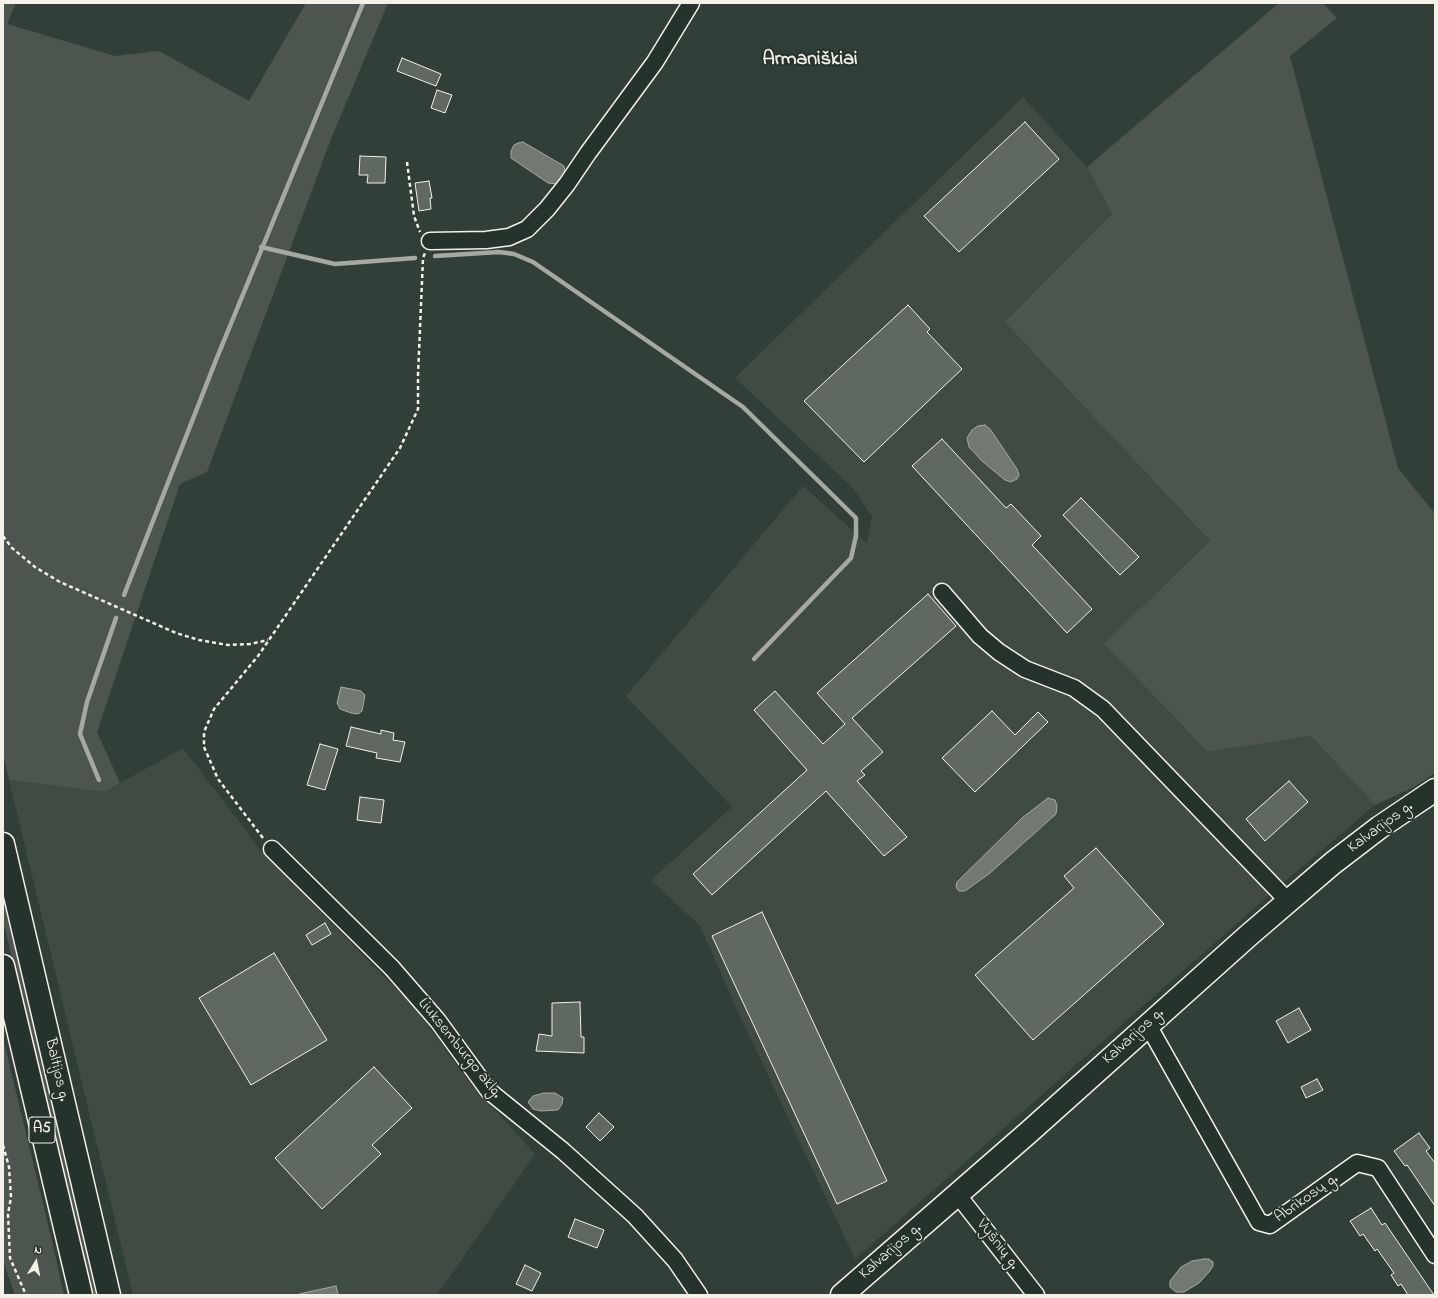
<!DOCTYPE html>
<meta charset="utf-8">
<style>
body{margin:0}
#map{position:relative;width:1438px;height:1298px;overflow:hidden;background:#323e38;font-family:"Indie Flower",sans-serif}
canvas{display:block}
.frame{position:absolute;inset:0;border:4px solid #f4f1e8;pointer-events:none}
.north{position:absolute;left:16px;top:1242px;width:40px;height:40px;-webkit-text-stroke:3px #26332d;paint-order:stroke;rotate:10deg;font-size:11px;font-weight:700;line-height:16px;text-align:center;color:#f4f1e8}
.north::after{content:'';display:block;margin:auto;width:14px;height:18px;background:#f4f1e8;clip-path:polygon(50% 0,100% 100%,50% 72%,0 100%)}
</style>
<div id="map">
<canvas width="1438" height="1298"></canvas>
<div class="frame"></div>
<div class="north">N</div>
</div>
<script>
const ctx = document.querySelector('canvas').getContext('2d');
ctx.lineJoin = 'round';
function fillPath(path, color) {
  ctx.fillStyle = color;
  ctx.fill(path, 'evenodd');
}
function toPath(rows) {
  const path = new Path2D();
  for (const r of rows) {
    path.moveTo(r[0], r[1]);
    for (let i = 2; i < r.length; i += 2) path.lineTo(r[i], r[i + 1]);
  }
  return path;
}
function strokePath(path, color, width, dash) {
  ctx.strokeStyle = color;
  ctx.lineWidth = width;
  ctx.lineCap = dash ? 'butt' : 'round';
  ctx.setLineDash(dash || []);
  ctx.stroke(path);
}
function label(font, color, halo, rows, align = 'center') {
  ctx.font = font + ' "Indie Flower",sans-serif';
  ctx.lineWidth = 4;
  ctx.setLineDash([]);
  ctx.textBaseline = 'middle';
  ctx.strokeStyle = halo;
  ctx.fillStyle = color;
  for (const [text, x, y, turn = 0] of rows) {
    ctx.save();
    ctx.translate(x, y);
    ctx.rotate((+turn || 0) * Math.PI / 180);
    ctx.textAlign = isNaN(turn) ? turn : align;
    if (halo) ctx.strokeText(text, 0, 0);
    ctx.fillText(text, 0, 0);
    ctx.restore();
  }
}
fillPath(toPath([
 [1023,97,1087,167,1112,214,1006,322,1210,541,1105,644,1208,752,1311,736,1375,805,1283,883,855,1259,741,1018,700,926,651,880,732,807,626,696,803,486,867,543,872,516,852,487,735,378],
 [183,748,262,852,414,1007,470,1083,535,1154,437,1295,133,1295,9,780,104,792]
]), '#404b44');
fillPath(toPath([
 [3,3,16,3,7,24,115,56,159,51,249,101,306,3,388,3,331,139,207,472,180,484,97,732,120,783,104,792,9,780,3,753],
 [1279,3,1323,3,1337,18,1290,56,1398,468,1435,514,1435,773,1414,787,1375,805,1311,736,1208,752,1104,644,1210,541,1005,322,1112,214,1087,167],
 [3,890,98,1295,91,1295,3,920],
 [3,1038,52,1241,64,1295,15,1295,3,1261]
]), '#4c564f');
const water = toPath([
 [523,142,564,166,565,171,562,179,557,184,548,183,511,158,511,151,514,145,518,143,523,142],
 [985,425,990,429,1017,469,1019,475,1017,479,1011,482,1005,480,982,461,969,447,967,438,972,430,978,426,985,425],
 [341,687,361,691,365,695,362,711,358,714,351,713,340,709,337,703,341,687],
 [1048,798,1055,800,1057,806,1056,814,990,873,965,891,959,891,956,887,957,882,1022,818,1048,798],
 [544,1093,555,1093,563,1098,562,1104,558,1110,541,1111,533,1109,528,1102,533,1096,544,1093],
 [1204,1259,1209,1259,1213,1262,1213,1266,1209,1272,1199,1283,1184,1292,1176,1292,1170,1287,1170,1281,1181,1267,1192,1261,1204,1259],
 [336,1286,338,1295,299,1295,299,1294,336,1286]
]);
fillPath(water, '#727972');
strokePath(water, '#a6a9a1', 1);
strokePath(toPath([
 [261,247,335,264,415,258],
 [435,256,499,252,514,254,533,262,743,407,856,518,856,536,851,558,754,659],
 [124,595,216,360,363,3],
 [99,780,80,734,87,702,116,618]
]), '#a6a9a1', 4.5);
const building = toPath([
 [402,58,441,74,436,86,397,71,402,58],
 [437,90,452,95,445,113,431,108,437,90],
 [1025,122,1059,159,959,252,924,216,1025,122],
 [360,156,386,157,385,183,367,183,368,175,359,175,360,156],
 [429,181,432,198,430,198,431,209,419,211,415,183,429,181],
 [908,305,930,329,927,332,962,369,864,462,804,401,908,305],
 [942,439,1006,508,1011,504,1041,536,1032,545,1092,609,1067,633,912,466,942,439],
 [1081,498,1139,557,1120,575,1063,515,1081,498],
 [928,594,956,626,852,718,883,752,861,771,865,775,857,781,907,837,884,856,826,791,712,895,693,874,807,770,754,710,775,691,823,744,845,724,817,693,928,594],
 [992,711,1015,735,1038,712,1048,722,975,792,942,758,992,711],
 [351,727,381,734,381,730,394,733,393,740,405,742,400,762,376,758,377,753,346,746,351,727],
 [320,744,338,749,325,790,307,785,320,744],
 [1289,781,1308,802,1265,841,1246,819,1289,781],
 [360,797,384,800,381,823,357,820,360,797],
 [1096,848,1164,924,1033,1040,975,975,1074,888,1064,876,1096,848],
 [762,912,887,1181,837,1204,712,936,762,912],
 [325,923,331,934,312,945,306,935,325,923],
 [274,953,327,1040,251,1085,199,998,274,953],
 [580,1002,581,1037,584,1037,584,1053,536,1051,539,1034,552,1036,552,1003,580,1002],
 [1299,1008,1311,1030,1288,1043,1276,1021,1299,1008],
 [374,1067,412,1108,372,1145,381,1154,322,1209,275,1158,374,1067],
 [1317,1079,1323,1090,1306,1098,1301,1087,1317,1079],
 [599,1113,614,1127,600,1141,586,1127,599,1113],
 [1419,1133,1430,1148,1426,1151,1435,1163,1435,1206,1407,1165,1405,1166,1394,1151,1419,1133],
 [1371,1208,1382,1225,1385,1223,1434,1295,1408,1295,1401,1284,1398,1286,1391,1275,1394,1273,1377,1249,1375,1251,1363,1234,1360,1236,1350,1221,1371,1208],
 [575,1219,604,1230,597,1248,568,1237,575,1219],
 [525,1265,541,1273,532,1291,516,1284,525,1265]
]);
fillPath(building, '#5f6861');
strokePath(building, '#f4f1e8', 1);
const street = toPath([
 [430,241,486,240,509,237,527,229,547,209,567,184,588,153,655,62,691,3],
 [942,592,980,636,999,652,1025,669,1074,688,1103,709,1288,901],
 [272,849,392,968,438,1021,489,1091,563,1151,635,1216,675,1260,699,1295],
 [1148,1025,1259,1222,1270,1225,1357,1163,1378,1168,1435,1255],
 [957,1194,1036,1295]
]);
const secondary = toPath([
 [842,1295,1029,1132,1249,935,1333,863,1380,827,1435,790]
]);
const highway = toPath([
 [3,844,109,1295],
 [3,966,81,1295]
]);
strokePath(street, '#f4f1e8', 19);
strokePath(secondary, '#f4f1e8', 25);
strokePath(highway, '#f4f1e8', 25);
strokePath(toPath([
 [407,162,414,216,420,232],
 [3,536,12,548,35,567,60,582,176,633,199,640,228,645,250,644,268,640],
 [263,838,218,779,204,747,204,732,214,709,258,656,400,448,418,409,418,375,423,258,425,253],
 [3,1145,9,1167,11,1197,8,1214,10,1258,26,1295]
]), '#f4f1e8', 2.5, [4, 3]);
strokePath(street, '#26332d', 16);
strokePath(secondary, '#26332d', 22);
strokePath(highway, '#26332d', 22);
for (const [x, y, w] of [
 [42,1130,26]
]) {
  const box = new Path2D();
  box.roundRect(x - w / 2, y - 13, w, 26, 3);
  ctx.fillStyle = '#26332d';
  ctx.fill(box);
  strokePath(box, '#f4f1e8', 1);
}
label('bold 15px', '#f4f1e8', null, [
 ["A5",42,1130]
]);
label('16px', '#f4f1e8', '#26332d', [
 ["Kalvarijos g.",1381,828,-36],
 ["Kalvarijos g.",1134,1037,-42],
 ["Liuksemburgo aklg.",459,1049,51],
 ["Baltijos g.",56,1070,77],
 ["Abrikosų g.",1307,1199,-35],
 ["Vyšnių g.",997,1245,52],
 ["Kalvarijos g.",891,1252,-41]
]);
label('bold 20px', '#f4f1e8', '#26332d', [
 ["Armaniškiai",810,61]
]);
</script>
